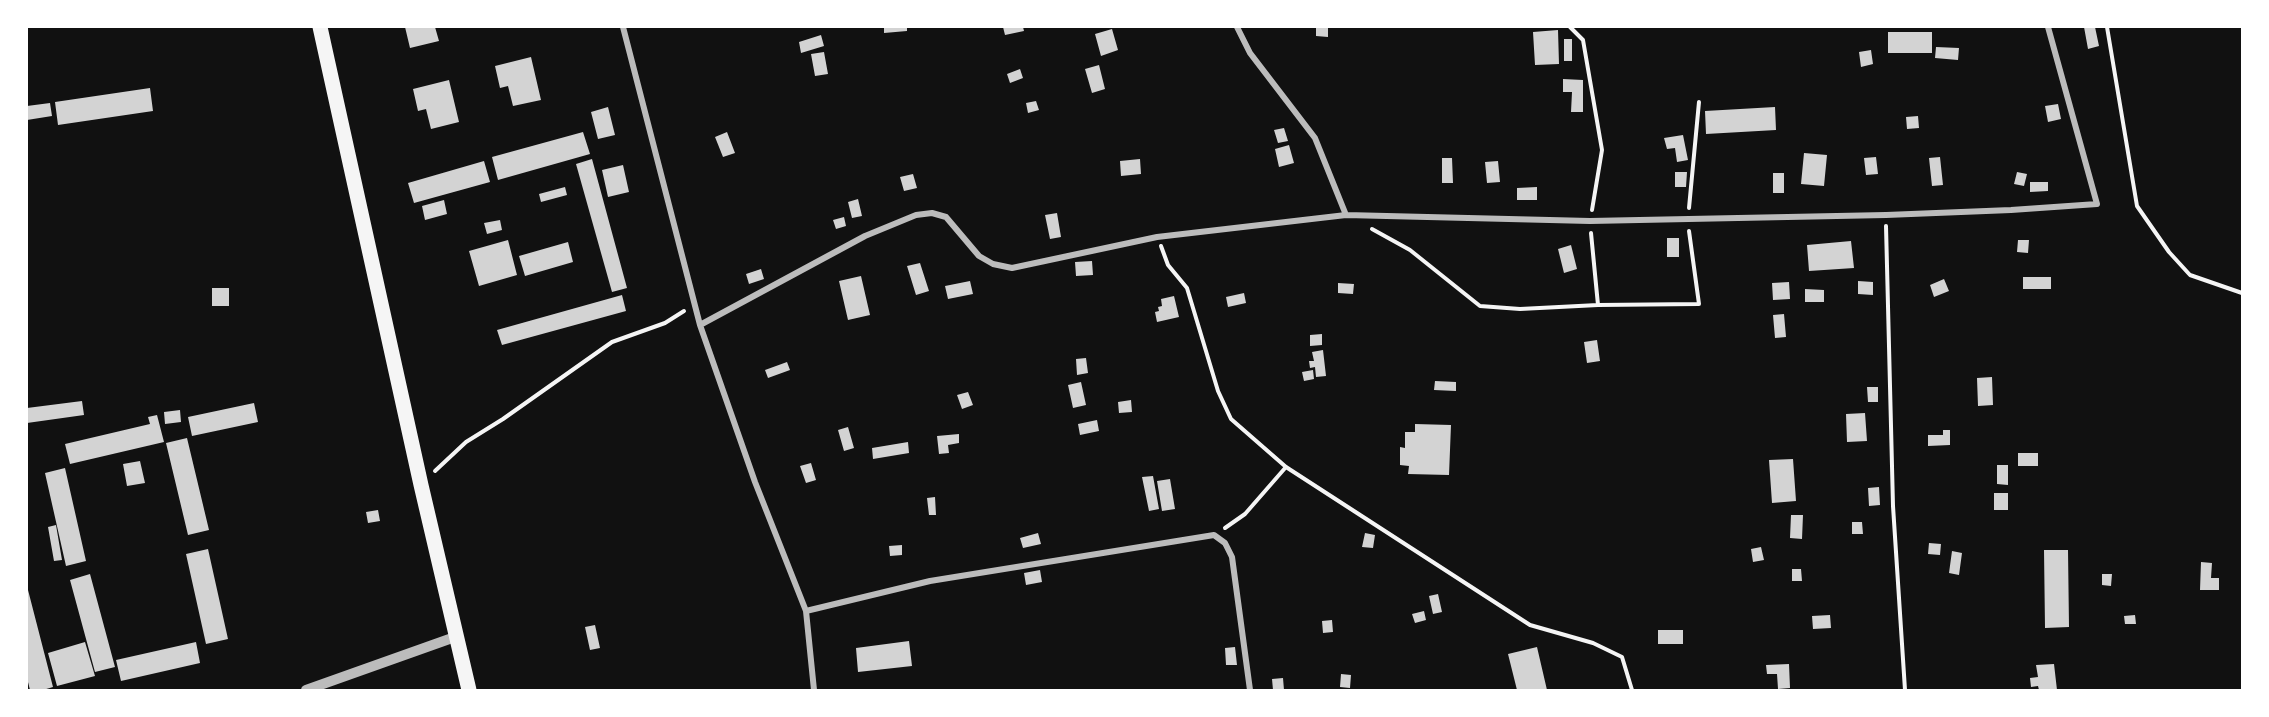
<!DOCTYPE html>
<style>
body{margin:0}
#map{position:relative;width:2269px;height:717px;overflow:hidden;background:#111;font-family:Literata,serif}
canvas{display:block}
.frame{position:absolute;inset:0;border:28px solid #fff;pointer-events:none}
</style>
<div id="map">
<canvas width="2269" height="717"></canvas>
<div class="frame"></div>
</div>
<script>
const ctx = document.querySelector('canvas').getContext('2d');
ctx.lineJoin = 'round';
function fillPath(path, color) {
  ctx.fillStyle = color;
  ctx.fill(path, 'evenodd');
}
function toPath(rows) {
  const path = new Path2D();
  for (const r of rows) {
    path.moveTo(r[0], r[1]);
    for (let i = 2; i < r.length; i += 2) path.lineTo(r[i], r[i + 1]);
  }
  return path;
}
function strokePath(path, color, width, dash) {
  ctx.strokeStyle = color;
  ctx.lineWidth = width;
  ctx.lineCap = dash ? 'butt' : 'round';
  ctx.setLineDash(dash || []);
  ctx.stroke(path);
}
fillPath(toPath([
 [405,27,435,27,439,41,410,48],
 [884,27,907,27,907,31,884,33],
 [1003,27,1023,27,1024,31,1005,35],
 [1316,27,1328,27,1328,37,1316,36],
 [2084,27,2095,27,2099,46,2088,49],
 [1112,29,1118,50,1101,56,1095,34],
 [1558,30,1559,64,1535,65,1533,32],
 [1888,32,1932,32,1932,53,1888,53],
 [821,35,824,46,801,53,799,42],
 [1564,39,1572,39,1572,61,1564,61],
 [1936,47,1959,48,1958,60,1935,58],
 [1871,50,1873,64,1861,67,1859,52],
 [824,52,828,74,815,76,811,54],
 [531,57,541,100,513,106,508,86,500,88,495,66],
 [1099,65,1105,89,1092,93,1085,69],
 [1020,69,1023,78,1010,83,1007,74],
 [1563,79,1583,80,1583,112,1571,112,1572,92,1563,92],
 [449,80,459,122,431,129,426,109,418,111,413,89],
 [150,88,153,111,58,125,55,102],
 [1036,101,1039,110,1028,113,1026,103],
 [50,103,52,116,27,120,27,106],
 [2058,104,2061,119,2048,122,2045,106],
 [608,107,615,135,598,139,591,112],
 [1775,107,1776,130,1706,134,1705,111],
 [1918,116,1919,128,1907,129,1906,117],
 [1284,128,1288,141,1278,143,1274,130],
 [583,132,590,154,498,180,492,157],
 [727,132,735,153,723,157,715,137],
 [1683,135,1688,160,1677,162,1675,148,1667,149,1664,138],
 [1289,145,1294,163,1279,167,1275,149],
 [1804,153,1827,155,1824,186,1801,184],
 [1876,157,1878,174,1866,175,1864,158],
 [1940,157,1943,185,1932,186,1929,158],
 [1442,158,1452,158,1453,183,1442,183],
 [592,159,627,288,612,292,576,164],
 [1140,159,1141,174,1121,176,1120,161],
 [484,161,490,182,414,203,408,183],
 [1498,161,1500,182,1487,183,1485,162],
 [623,165,629,192,608,197,602,170],
 [1675,172,1687,172,1686,187,1675,187],
 [2017,172,2027,174,2024,186,2014,184],
 [1773,173,1784,173,1784,193,1773,193],
 [913,174,917,188,904,191,900,177],
 [2030,182,2048,182,2048,191,2030,192],
 [565,187,567,195,541,202,539,194],
 [1537,187,1537,200,1517,200,1517,188],
 [858,199,862,216,852,218,848,202],
 [444,200,447,214,425,220,422,206],
 [1057,213,1061,237,1050,239,1045,215],
 [844,217,846,226,836,229,833,220],
 [500,220,502,230,487,234,484,223],
 [1667,238,1679,238,1679,257,1667,257],
 [508,240,517,275,479,286,469,251],
 [2018,240,2029,240,2028,253,2017,252],
 [1851,241,1854,268,1809,271,1807,245],
 [568,242,573,262,525,276,519,256],
 [1571,245,1577,269,1564,273,1558,249],
 [1092,261,1093,275,1076,276,1075,262],
 [920,263,929,291,916,295,907,266],
 [761,269,764,279,749,284,746,274],
 [861,276,870,315,848,320,839,281],
 [2023,277,2051,277,2051,289,2023,289],
 [1944,279,1949,291,1934,297,1930,285],
 [970,281,973,294,948,299,945,286],
 [1858,281,1873,282,1873,295,1858,294],
 [1789,282,1790,299,1773,300,1772,283],
 [1338,283,1354,284,1353,294,1338,293],
 [212,288,229,288,229,306,212,306],
 [1805,289,1824,290,1824,302,1805,302],
 [1244,293,1246,303,1228,307,1226,297],
 [622,295,626,311,502,345,497,330],
 [1174,296,1179,317,1157,322,1155,312,1159,311,1158,307,1162,306,1161,299],
 [1784,314,1786,337,1775,338,1773,315],
 [1322,334,1322,345,1310,346,1310,335],
 [1597,340,1600,361,1587,363,1584,342],
 [1323,350,1326,376,1316,377,1315,367,1310,368,1309,361,1314,361,1312,352],
 [1086,358,1088,373,1077,375,1076,359],
 [787,362,790,370,768,378,765,370],
 [1313,370,1314,379,1304,381,1302,372],
 [1992,377,1993,405,1978,406,1977,378],
 [1435,381,1456,382,1456,391,1434,390],
 [1081,382,1086,405,1073,408,1068,385],
 [1867,387,1878,387,1878,402,1868,402],
 [968,392,973,405,962,409,957,395],
 [1131,400,1132,412,1119,413,1118,402],
 [82,401,84,415,27,423,27,408],
 [254,403,258,422,192,436,188,417],
 [180,410,181,422,165,424,164,412],
 [1865,413,1867,441,1847,442,1846,414],
 [157,415,164,442,70,464,65,444,150,424,148,417],
 [1097,420,1099,431,1080,435,1078,424],
 [1415,424,1451,425,1449,475,1408,474,1409,466,1400,465,1400,447,1405,448,1405,432,1415,432],
 [848,427,854,448,844,451,838,430],
 [1943,430,1950,430,1950,445,1928,446,1928,435,1943,435],
 [959,434,959,443,948,445,949,453,939,454,937,436],
 [187,438,209,530,188,535,166,443],
 [908,442,909,453,873,459,872,448],
 [2018,453,2038,453,2038,466,2018,466],
 [1793,459,1796,501,1772,503,1769,460],
 [140,461,145,483,127,486,123,464],
 [811,463,816,480,806,483,800,466],
 [1997,465,2008,465,2008,485,1997,484],
 [65,468,86,561,66,566,45,473],
 [1153,476,1159,509,1149,511,1142,477],
 [1170,479,1175,509,1162,511,1157,481],
 [1879,487,1880,505,1869,506,1868,488],
 [1994,493,2008,493,2008,510,1994,510],
 [935,497,936,515,929,515,927,498],
 [378,510,380,521,368,523,366,512],
 [1791,515,1803,515,1802,539,1790,538],
 [1852,522,1862,522,1863,534,1852,534],
 [56,525,62,560,54,561,48,527],
 [1038,533,1041,544,1023,548,1020,538],
 [1365,533,1375,535,1373,548,1362,547],
 [1929,543,1941,544,1940,555,1928,554],
 [902,545,902,555,890,556,889,546],
 [1761,547,1764,560,1753,562,1751,549],
 [208,549,228,639,206,644,186,554],
 [2044,550,2068,550,2069,627,2045,628],
 [1952,551,1962,553,1959,575,1949,573],
 [2201,562,2212,563,2211,578,2219,578,2219,590,2200,590],
 [1792,569,1801,569,1802,581,1792,581],
 [1040,570,1042,582,1026,585,1024,573],
 [90,574,115,667,95,672,70,580],
 [2102,574,2112,574,2111,586,2102,585],
 [28,590,53,687,43,690,30,690,27,678],
 [1438,594,1442,612,1433,614,1429,596],
 [1424,611,1426,620,1415,623,1412,614],
 [1830,615,1831,628,1813,629,1812,616],
 [2135,615,2136,624,2125,624,2124,616],
 [1332,620,1333,632,1323,633,1322,621],
 [595,625,600,648,590,650,585,627],
 [1658,630,1683,630,1683,644,1658,644],
 [909,641,912,666,858,672,856,648],
 [85,642,95,676,57,686,48,653],
 [196,642,200,663,121,681,116,660],
 [1235,647,1237,665,1226,665,1225,648],
 [1537,647,1547,690,1517,690,1508,654],
 [1789,664,1790,688,1778,689,1777,674,1767,674,1766,665],
 [2054,664,2057,690,2039,690,2038,686,2031,687,2030,678,2038,677,2036,665],
 [1341,674,1351,675,1350,688,1340,687],
 [1283,678,1284,690,1273,690,1272,679]
]), '#d3d3d3');
strokePath(toPath([
 [1570,27,1583,40,1602,150,1592,210],
 [2107,27,2137,206,2169,252,2190,275,2242,293],
 [1689,208,1699,102],
 [1886,226,1893,506,1905,690],
 [1372,229,1410,250,1480,306,1520,309,1598,305],
 [1591,233,1598,305,1699,304,1689,231],
 [1161,246,1168,265,1187,288,1218,391,1231,419,1286,467,1530,625,1593,643,1622,657,1632,690],
 [435,471,466,442,503,419,612,342,665,323,684,311],
 [1225,528,1245,514,1286,467]
]), '#f5f5f5', 4);
strokePath(toPath([
 [623,27,700,325,755,482,806,611,814,690],
 [1237,27,1250,53,1315,138,1346,215],
 [700,325,865,236,916,215,932,213,946,217,979,256,993,264,1012,268,1157,237,1346,215,1590,221,1886,215,2011,210,2097,204,2048,27],
 [806,611,930,581,1214,535,1225,543,1232,557,1250,690]
]), '#bcbcbc', 6);
strokePath(toPath([
 [306,690,455,637]
]), '#bcbcbc', 10);
strokePath(toPath([
 [320,27,421,485,469,690]
]), '#f5f5f5', 15);
</script>
